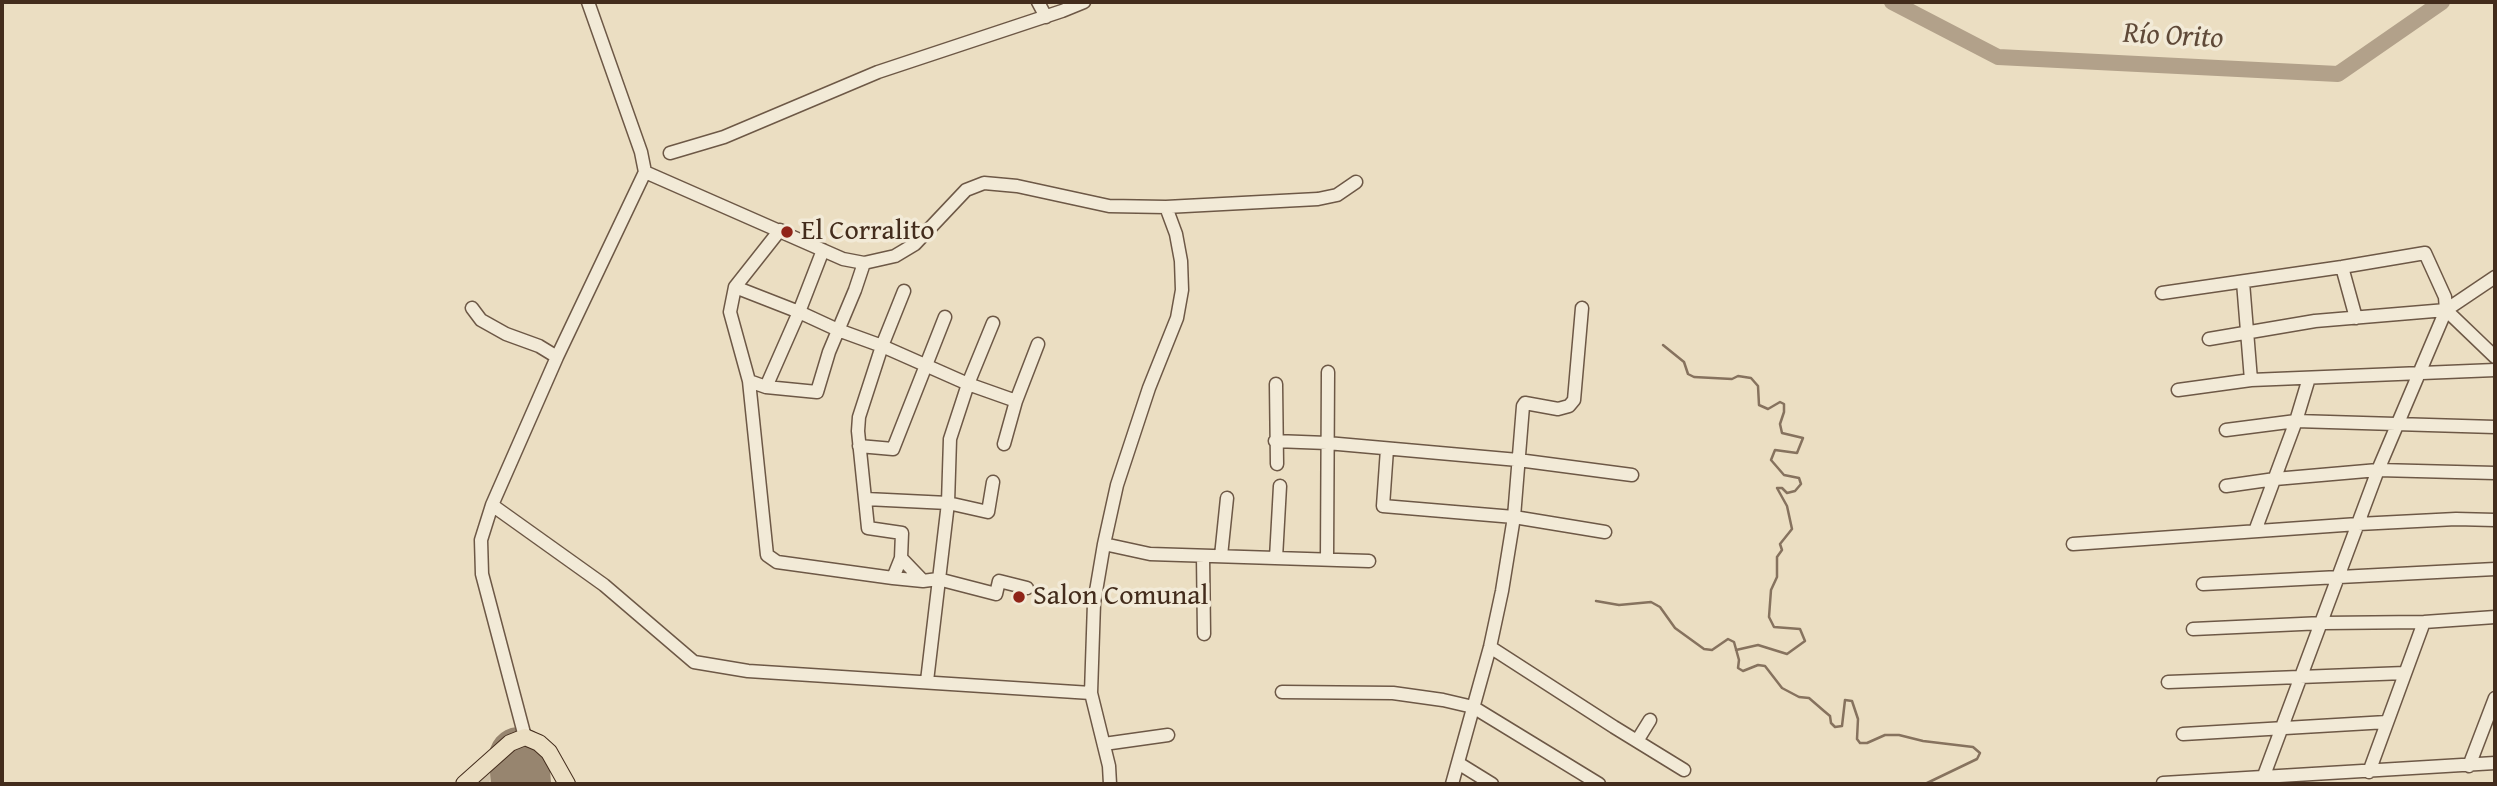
<!DOCTYPE html>
<meta charset="utf-8">
<style>
body{margin:0}
#map{position:relative;width:2497px;height:786px;overflow:hidden;background:#ebdec2;font-family:"Gentium Book Plus",serif}
canvas{display:block}
.frame{position:absolute;inset:0;border:4px solid #432c1c;pointer-events:none}
</style>
<div id="map">
<canvas width="2497" height="786"></canvas>
<div class="frame"></div>
</div>
<script>
const ctx = document.querySelector('canvas').getContext('2d');
ctx.lineJoin = 'round';
function fillPath(path, color) {
  ctx.fillStyle = color;
  ctx.fill(path, 'evenodd');
}
function toPath(rows) {
  const path = new Path2D();
  for (const r of rows) {
    path.moveTo(r[0], r[1]);
    for (let i = 2; i < r.length; i += 2) path.lineTo(r[i], r[i + 1]);
  }
  return path;
}
function strokePath(path, color, width, dash) {
  ctx.strokeStyle = color;
  ctx.lineWidth = width;
  ctx.lineCap = dash ? 'butt' : 'round';
  ctx.setLineDash(dash || []);
  ctx.stroke(path);
}
function label(font, color, halo, rows, align = 'center') {
  ctx.font = font + ' "Gentium Book Plus",serif';
  ctx.lineWidth = 7;
  ctx.setLineDash([]);
  ctx.textBaseline = 'middle';
  ctx.strokeStyle = halo;
  ctx.fillStyle = color;
  for (const [text, x, y, turn = 0] of rows) {
    ctx.save();
    ctx.translate(x, y);
    ctx.rotate((+turn || 0) * Math.PI / 180);
    ctx.textAlign = isNaN(turn) ? turn : align;
    if (halo) ctx.strokeText(text, 0, 0);
    ctx.fillText(text, 0, 0);
    ctx.restore();
  }
}
fillPath(toPath([
 [508,749,521,750,536,759,551,784,547,784,528,756,512,752,491,775,489,784,473,784]
]), '#cec0a6');
strokePath(toPath([
 [1663,345,1684,362,1688,374,1694,377,1732,379,1738,376,1751,378,1758,386,1759,405,1768,409,1780,402,1784,404,1784,412,1780,424,1782,433,1803,438,1797,453,1775,450,1771,460,1784,475,1799,478,1801,484,1795,491,1787,493,1782,488,1777,488,1787,506,1792,529,1780,544,1782,550,1777,557,1777,577,1771,590,1769,617,1774,627,1800,629,1805,641,1787,654,1758,645,1736,650],
 [1596,601,1619,605,1651,602,1660,607,1675,628,1704,649,1712,650,1728,639,1734,642,1739,660,1738,668,1743,671,1758,665,1765,666,1782,688,1799,697,1809,698,1824,711,1830,716,1831,723,1835,727,1842,726,1845,700,1852,701,1858,719,1857,739,1860,743,1867,743,1885,735,1899,735,1923,741,1973,747,1980,753,1977,759,1925,784]
]), '#86725e', 2.5);
strokePath(toPath([
 [1892,2,1998,57,2338,74,2442,2]
]), '#b2a18a', 16);
strokePath(toPath([
 [519,757,521,784]
]), '#97856f', 60);
const minor = toPath([
 [1038,2,1046,17],
 [670,153,724,137,878,72,1062,11,1084,2],
 [645,172,843,259,864,263,895,256,915,244,966,190,984,183,1017,186,1109,206,1166,207,1318,199,1337,195,1356,182],
 [780,230,735,287,730,312,749,381,767,555,777,562,893,578,923,581,938,579,996,594,999,581,1027,588],
 [2342,267,2356,318],
 [2243,282,2251,380],
 [735,287,799,312,838,330,882,346,968,384,1016,401],
 [2162,293,2342,267,2425,253,2445,297,2446,310],
 [472,308,481,320,506,334,539,346,557,357],
 [2209,339,2315,321,2446,310,2495,277],
 [749,381,766,387,817,392,829,352,855,290,864,263],
 [1276,384,1277,464],
 [766,387,799,312,823,250],
 [2178,390,2251,380,2495,370],
 [2226,430,2296,421,2495,427],
 [1275,441,1327,443,1518,460,1632,475],
 [1004,444,1016,401,1038,344],
 [859,446,893,449,945,317],
 [1387,449,1383,506,1514,517,1605,532],
 [2226,486,2275,479,2378,470,2495,473],
 [866,499,948,503,988,512,993,482],
 [492,505,604,585,694,662,748,671,1091,693],
 [2255,531,2296,421,2309,378],
 [1104,544,1150,554,1369,561],
 [2073,544,2358,524,2456,519,2495,520],
 [1203,556,1204,634],
 [1221,556,1227,498],
 [901,558,923,581],
 [1276,558,1280,486],
 [1327,559,1328,372],
 [893,578,901,558,902,533,868,528,858,431,859,417,882,346,904,291],
 [2203,584,2495,569],
 [2193,629,2323,623,2424,622,2495,617],
 [1490,647,1614,727,1684,770],
 [927,681,948,503,950,439,968,384,993,323],
 [2168,682,2405,673],
 [1282,692,1393,693,1443,700,1473,707,1599,784],
 [2183,734,2387,722],
 [525,737,482,574,481,540,492,505,557,357,645,172,641,152,588,2],
 [1637,741,1650,720],
 [1104,744,1168,735],
 [1458,763,1492,784],
 [2469,766,2495,698],
 [2369,772,2424,622],
 [2263,778,2378,470,2446,310,2495,357],
 [2163,783,2495,763],
 [1110,784,1109,766,1091,693,1094,603,1104,544,1117,485,1149,388,1177,318,1182,290,1181,261,1176,234,1166,207],
 [1452,784,1490,647,1502,591,1514,517,1523,406,1525,403,1558,409,1569,406,1574,400,1582,308]
]);
const major = toPath([
 [464,784,510,743,525,737,539,743,549,752,567,784]
]);
strokePath(minor, '#6d5846', 15);
strokePath(major, '#432c1c', 18);
strokePath(minor, '#f2ead7', 12);
strokePath(major, '#ebdec2', 16);
for (const [x, y, r, color] of [
 [787,232,7,"#8f2418"],
 [1019,597,7,"#8f2418"]
]) {
  const dot = new Path2D();
  dot.arc(x, y, r, 0, 2 * Math.PI);
  ctx.fillStyle = color;
  ctx.fill(dot);
  strokePath(dot, '#f2ead7', 2.5);
}
label('28px', '#432c1c', '#f2ead7', [
 ["El Corralito",801,232],
 ["Salon Comunal",1033,597]
], 'left');
label('italic 30px', '#5f4938', '#f2ead7', [
 ["Río Orito",2173,37,3]
]);
</script>
